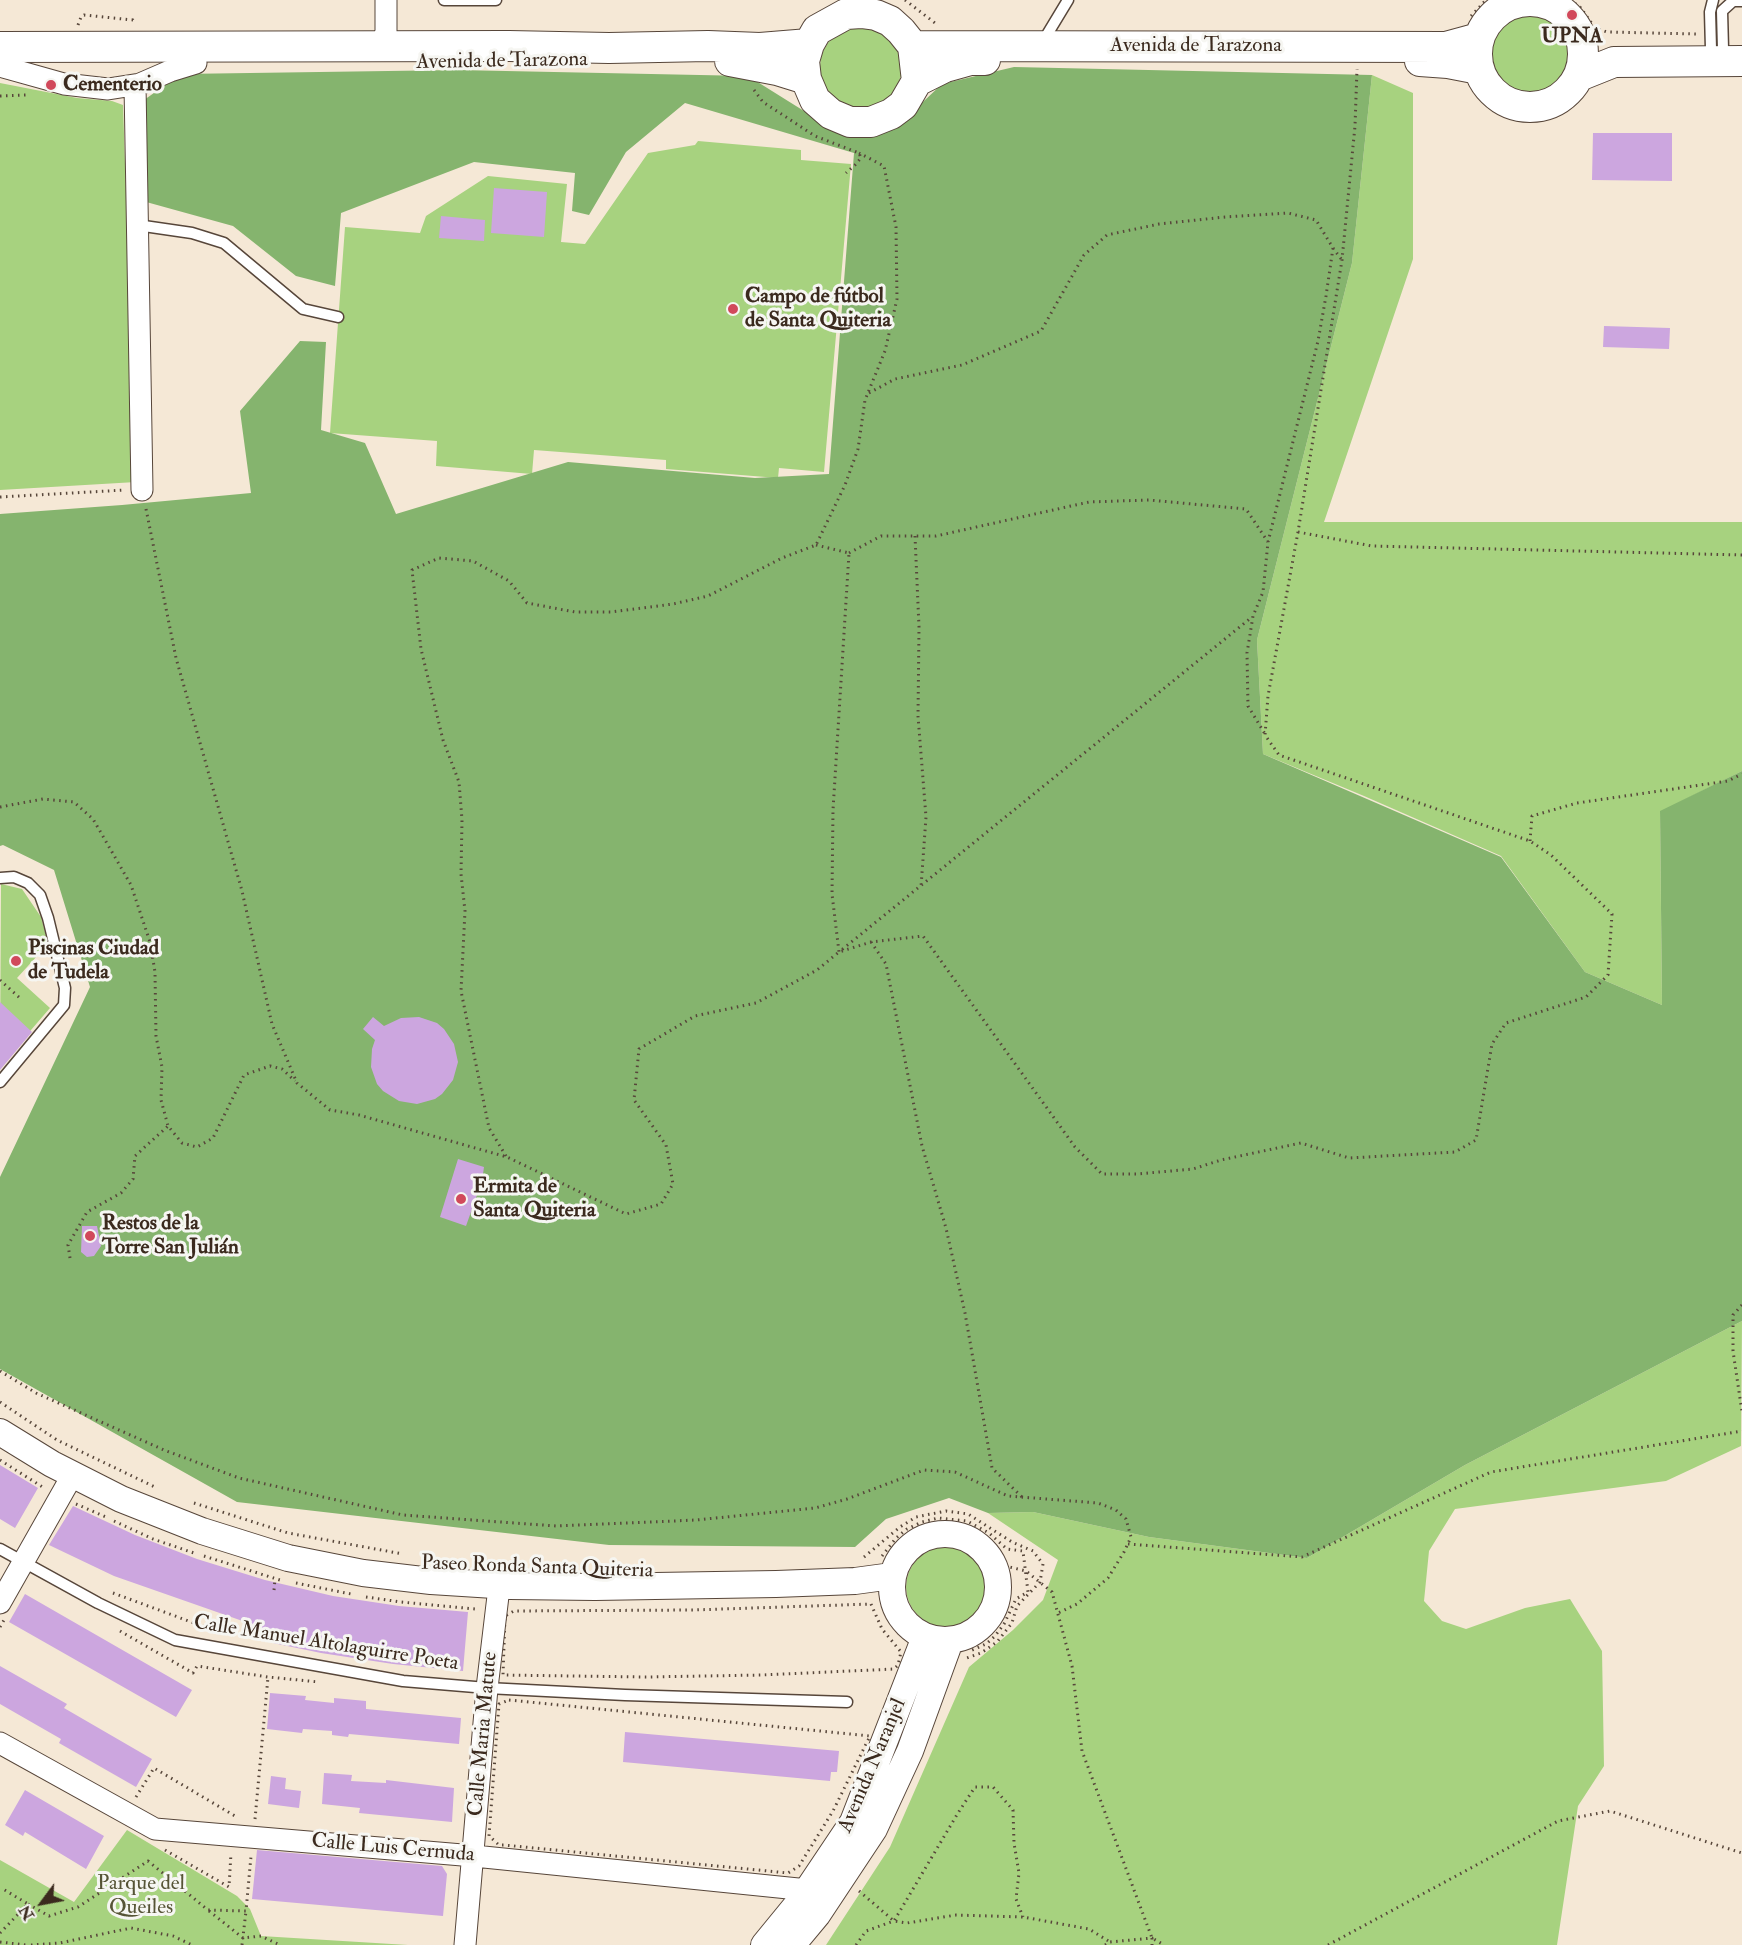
<!DOCTYPE html>
<meta charset="utf-8">
<style>
body{margin:0}
#map{position:relative;width:1742px;height:1945px;overflow:hidden;background:#f5e8d6;font-family:"IM FELL Double Pica",serif}
canvas{display:block}
.north{position:absolute;left:12px;top:1873px;width:60px;height:60px;-webkit-text-stroke:4px #f6f6f2;paint-order:stroke;rotate:238deg;font-size:16px;font-weight:700;line-height:24px;text-align:center;color:#3b2a1e}
.north::after{content:'';display:block;margin:auto;width:21px;height:27px;background:#3b2a1e;clip-path:polygon(50% 0,100% 100%,50% 72%,0 100%)}
</style>
<div id="map">
<canvas width="1742" height="1945"></canvas>
<div class="north">N</div>
</div>
<script>
const ctx = document.querySelector('canvas').getContext('2d');
ctx.lineJoin = 'round';
function fillPath(path, color) {
  ctx.fillStyle = color;
  ctx.fill(path, 'evenodd');
}
function toPath(rows) {
  const path = new Path2D();
  for (const r of rows) {
    if (r.length === 3) {
      path.moveTo(r[0] + r[2], r[1]);
      path.arc(r[0], r[1], r[2], 0, 2 * Math.PI);
      continue;
    }
    path.moveTo(r[0], r[1]);
    for (let i = 2; i < r.length; i += 2) path.lineTo(r[i], r[i + 1]);
  }
  return path;
}
function strokePath(path, color, width, dash) {
  ctx.strokeStyle = color;
  ctx.lineWidth = width;
  ctx.lineCap = dash ? 'butt' : 'round';
  ctx.setLineDash(dash || []);
  ctx.stroke(path);
}
function label(font, color, halo, rows, align = 'center') {
  ctx.font = font + ' "IM FELL Double Pica",serif';
  ctx.lineWidth = 6;
  ctx.setLineDash([]);
  ctx.textBaseline = 'middle';
  ctx.strokeStyle = halo;
  ctx.fillStyle = color;
  for (const [text, x, y, turn = 0] of rows) {
    ctx.save();
    ctx.translate(x, y);
    ctx.rotate((+turn || 0) * Math.PI / 180);
    ctx.textAlign = isNaN(turn) ? turn : align;
    if (halo) ctx.strokeText(text, 0, 0);
    ctx.fillText(text, 0, 0);
    ctx.restore();
  }
}
fillPath(toPath([
 [1529,56,41],
 [861,67,41],
 [1372,75,1413,93,1413,259,1324,522,1742,522,1742,771,1660,812,1662,1005,1585,972,1501,856,1364,796,1263,754,1257,640,1352,263],
 [0,83,77,98,112,101,123,105,136,482,0,490],
 [698,141,801,150,801,160,851,164,824,472,779,468,778,478,666,469,666,460,534,450,532,474,436,466,437,441,330,433,345,227,420,233,426,216,488,176,567,184,561,242,585,244,648,153,695,145],
 [1,884,22,889,41,917,48,944,17,978,50,1008,0,1066],
 [1742,1321,1741,1446,1666,1481,1455,1509,1429,1551,1424,1601,1442,1621,1466,1629,1525,1608,1570,1599,1602,1651,1604,1766,1578,1806,1557,1945,826,1945,890,1847,969,1667,1013,1630,1043,1600,1058,1560,988,1513,1033,1512,1149,1537,1307,1558,1465,1465],
 [946,1587,40],
 [127,1830,237,1896,250,1909,261,1936,408,1945,0,1945,0,1860,74,1902]
]), '#a7d27f');
fillPath(toPath([
 [1014,67,1372,75,1352,263,1257,640,1263,754,1501,857,1585,972,1662,1005,1660,811,1742,771,1742,1321,1465,1465,1307,1558,1149,1537,1033,1512,988,1513,949,1498,886,1519,855,1547,609,1545,237,1502,0,1369,0,1177,90,987,54,870,3,845,0,846,0,514,122,505,251,493,240,411,300,341,326,342,321,430,365,443,396,514,568,462,755,478,829,474,854,153,685,103,626,152,589,215,572,211,575,173,474,162,341,213,335,286,296,276,233,226,139,200,144,100,181,74,457,70,748,76,836,131,909,115,942,84]
]), '#85b46e');
fillPath(toPath([
 [1593,133,1672,133,1672,181,1592,180],
 [494,188,547,192,544,237,491,233],
 [441,216,485,220,484,241,439,238],
 [1604,326,1670,328,1669,349,1603,347],
 [0,1002,32,1032,0,1070],
 [373,1017,384,1026,401,1018,419,1017,437,1023,444,1029,454,1044,458,1062,453,1080,442,1094,435,1099,417,1104,399,1101,383,1091,377,1084,371,1067,372,1049,375,1040,363,1029],
 [458,1159,484,1167,482,1181,466,1226,440,1217],
 [82,1226,97,1226,101,1246,94,1256,87,1257,81,1252],
 [0,1465,38,1488,15,1528,0,1519],
 [73,1506,135,1535,197,1559,265,1580,333,1596,399,1606,468,1612,463,1671,393,1664,321,1653,273,1643,274,1632,114,1576,49,1545],
 [25,1594,192,1690,176,1717,9,1622],
 [0,1666,67,1704,64,1708,152,1759,136,1787,59,1743,61,1739,0,1704],
 [270,1693,306,1696,305,1700,334,1703,334,1698,366,1701,366,1709,461,1718,459,1744,349,1734,348,1737,332,1735,332,1731,303,1729,302,1733,267,1729],
 [625,1732,839,1751,837,1772,831,1772,830,1781,623,1762],
 [324,1773,352,1775,351,1781,386,1783,386,1780,454,1788,452,1822,359,1813,360,1808,322,1804],
 [271,1776,286,1778,285,1789,301,1791,299,1808,268,1804],
 [25,1790,104,1836,86,1869,25,1832,23,1836,5,1825],
 [257,1850,442,1866,447,1874,443,1916,252,1899]
]), '#cca6df');
const service = toPath([
 [444,0,496,0],
 [1042,43,1068,0],
 [1711,49,1710,12,1713,0],
 [1723,49,1722,11,1733,1,1742,1],
 [137,225,192,233,224,243,303,309,338,317],
 [0,878,14,877,28,883,40,895,48,918,65,988,64,1005,0,1082],
 [0,1549,98,1603,175,1640,403,1681,487,1688,625,1695,847,1702]
]);
const minor = toPath([
 [380,48,386,32,386,0],
 [0,66,64,84,108,89,140,84,170,71,196,63],
 [135,85,142,490],
 [0,1603,68,1483],
 [0,1743,155,1829,474,1856,808,1890],
 [465,1945,487,1688,498,1596]
]);
const tertiary = toPath([
 [0,1432,52,1464,121,1499,202,1531,288,1558,363,1573,431,1581,510,1586,595,1587,776,1584,855,1581,892,1576],
 [945,1587,53],
 [764,1945,800,1901,853,1822,925,1637],
 [792,1945,817,1915,874,1829,910,1751,950,1641]
]);
const secondary = toPath([
 [1530,54,53],
 [861,13,876,15,890,21,901,31,913,46,917,81,903,105,891,114,871,122,850,122,831,114,815,100,806,79,804,61,809,44,817,30,846,14,861,13],
 [913,46,1446,47,1479,38],
 [0,47,509,46,609,48,708,46,760,48,809,44],
 [730,61,777,70,806,79],
 [1420,61,1448,63,1479,69],
 [1579,76,1614,62,1742,61],
 [917,81,945,67,970,60,985,60]
]);
strokePath(service, '#57463a', 13);
strokePath(minor, '#57463a', 23);
strokePath(tertiary, '#57463a', 28);
strokePath(secondary, '#57463a', 32);
strokePath(toPath([
 [905,0,935,23],
 [1570,0,1580,7,1595,28,1607,32,1698,34],
 [1471,16,1486,0],
 [78,25,81,17,84,15,133,20,135,23],
 [754,90,763,102,815,136,859,153,861,158,855,165,846,173],
 [0,96,27,95],
 [1333,248,1342,260],
 [869,393,895,379,962,365,1041,331,1084,255,1107,235,1159,224,1225,217,1288,213,1316,220,1333,248,1326,296,1318,341,1268,542,1263,592,1253,616,1247,653,1248,706,1265,734],
 [0,497,125,490],
 [146,509,176,658,242,891,272,1024,297,1083,330,1110,359,1115,507,1157,626,1214,661,1204,673,1184,666,1145,634,1100,639,1049,695,1016,756,1003,817,970,839,952,871,942,923,936,1075,1147,1102,1174,1137,1174,1193,1169,1221,1160,1301,1143,1349,1158,1455,1152,1476,1140,1492,1044,1506,1023,1586,997,1608,975,1612,914,1551,855,1530,841,1279,755,1265,735,1268,696,1298,532,1342,260,1355,126,1357,69],
 [1298,532,1372,546,1742,555],
 [915,536,919,627,918,716,926,817,921,887],
 [816,545,849,553,833,810,832,894,839,952,1252,617],
 [849,553,881,536,936,536,1089,502,1149,500,1246,509,1268,542],
 [0,807,43,799,74,802,93,819,131,885,150,942,155,972,156,1036,162,1067,161,1100,168,1126,182,1143,197,1147,213,1138,244,1075,270,1066,282,1069,295,1081],
 [1530,841,1532,816,1577,803,1728,781,1742,774],
 [871,942,886,964,922,1146,946,1228,965,1313,992,1468,1022,1497],
 [0,980,21,999],
 [506,1156,489,1128,461,991,465,911,461,874,462,820,459,782,443,740,421,649,412,570,439,558,473,561,509,581,527,603,575,612,611,612,673,604,708,596,782,558,816,545,845,485,858,449,865,400,885,351,897,299,896,227,884,166,859,153],
 [70,1258,68,1245,87,1212,121,1193,133,1179,135,1156,168,1126],
 [1742,1305,1733,1315,1733,1351,1742,1412],
 [0,1371,36,1393,72,1409,164,1450,239,1478,403,1515,556,1526,696,1520,815,1508,847,1499,924,1470,955,1472,1008,1496,1098,1503,1116,1510,1126,1519,1131,1537,1124,1552,1108,1578,1077,1604,1058,1613],
 [0,1402,57,1440,157,1488],
 [0,1460,44,1488],
 [194,1503,288,1533,403,1554],
 [76,1504,106,1517],
 [114,1521,153,1539,194,1553],
 [1128,1544,1302,1557,1491,1472,1742,1431],
 [204,1556,283,1581],
 [882,1556,896,1538,907,1529,922,1522,938,1518,967,1521,989,1533,1007,1549,1023,1551,1028,1592,1016,1599,1004,1624,995,1636,986,1644,970,1651],
 [864,1557,900,1527,916,1517,946,1511,968,1514,1012,1542,1033,1551,1043,1564,1040,1582,1017,1606,1012,1623,997,1642,981,1653,967,1658],
 [993,1563,1026,1571,1052,1592,1072,1666,1082,1751,1152,1938,1164,1945],
 [296,1583,351,1594],
 [274,1590,275,1579],
 [113,1593,202,1626,234,1635],
 [366,1597,401,1602,475,1609,475,1613],
 [871,1604,882,1629,901,1652,898,1665,894,1669,762,1675,645,1677,503,1675,505,1616,514,1611,693,1610,871,1604],
 [0,1627,4,1620],
 [120,1631,193,1673,197,1666,268,1677,319,1682],
 [270,1642,270,1629],
 [509,1700,870,1736,833,1811,799,1866,788,1873,504,1845,499,1845,489,1836,499,1704,509,1700],
 [136,1797,154,1768,235,1816],
 [255,1819,268,1677],
 [165,1850,229,1887,231,1853],
 [859,1891,894,1921,907,1923,956,1915,1023,1917,1089,1929,1110,1942],
 [28,1904,49,1916,78,1907,148,1861,208,1910,246,1911,251,1856],
 [209,1911,243,1938,261,1936,280,1945],
 [0,1933,28,1904,3,1889],
 [0,1942,26,1945],
 [31,1945,60,1943,131,1928,173,1936,192,1945],
 [242,1945,246,1911],
 [856,1945,866,1931,894,1921,958,1813,975,1787,993,1787,1013,1810,1014,1843,1019,1873,1016,1899,1023,1917],
 [1105,1945,1110,1942,1152,1938,1152,1945],
 [1328,1945,1558,1821,1610,1811,1742,1853]
]), '#57463a', 3, [1.5, 4.5]);
strokePath(service, '#fff', 10);
strokePath(minor, '#fff', 21);
strokePath(tertiary, '#fff', 26);
strokePath(secondary, '#fff', 30);
for (const [x, y, r, color] of [
 [1572,15,6,"#d1495b"],
 [51,85,6,"#d1495b"],
 [733,309,6,"#d1495b"],
 [16,961,6,"#d1495b"],
 [461,1199,6,"#d1495b"],
 [90,1236,6,"#d1495b"]
]) {
  const dot = new Path2D();
  dot.arc(x, y, r, 0, 2 * Math.PI);
  ctx.fillStyle = color;
  ctx.fill(dot);
  strokePath(dot, '#f6f6f2', 2);
}
label('bold 21px', '#3b2a1e', '#f6f6f2', [
 ["UPNA",1572,37,"center"],
 ["Cementerio",63,85],
 ["Campo de fútbol",745,297],
 ["de Santa Quiteria",745,321],
 ["Piscinas Ciudad",28,949],
 ["de Tudela",28,973],
 ["Ermita de",473,1187],
 ["Santa Quiteria",473,1211],
 ["Restos de la",102,1224],
 ["Torre San Julián",102,1248]
], 'left');
label('21px', '#3b2a1e', '#f6f6f2', [
 ["Avenida de Tarazona",1196,46],
 ["Avenida de Tarazona",502,62,-1],
 ["Paseo Ronda Santa Quiteria",537,1568,2],
 ["Calle Manuel Altolaguirre Poeta",326,1644,9],
 ["Calle Maria Matute",484,1734,-85],
 ["Avenida Naranjel",873,1766,-67],
 ["Calle Luis Cernuda",393,1849,5]
]);
label('21px', '#565436', '#f6f6f2', [
 ["Parque del",141,1884],
 ["Queiles",141,1908]
]);
</script>
